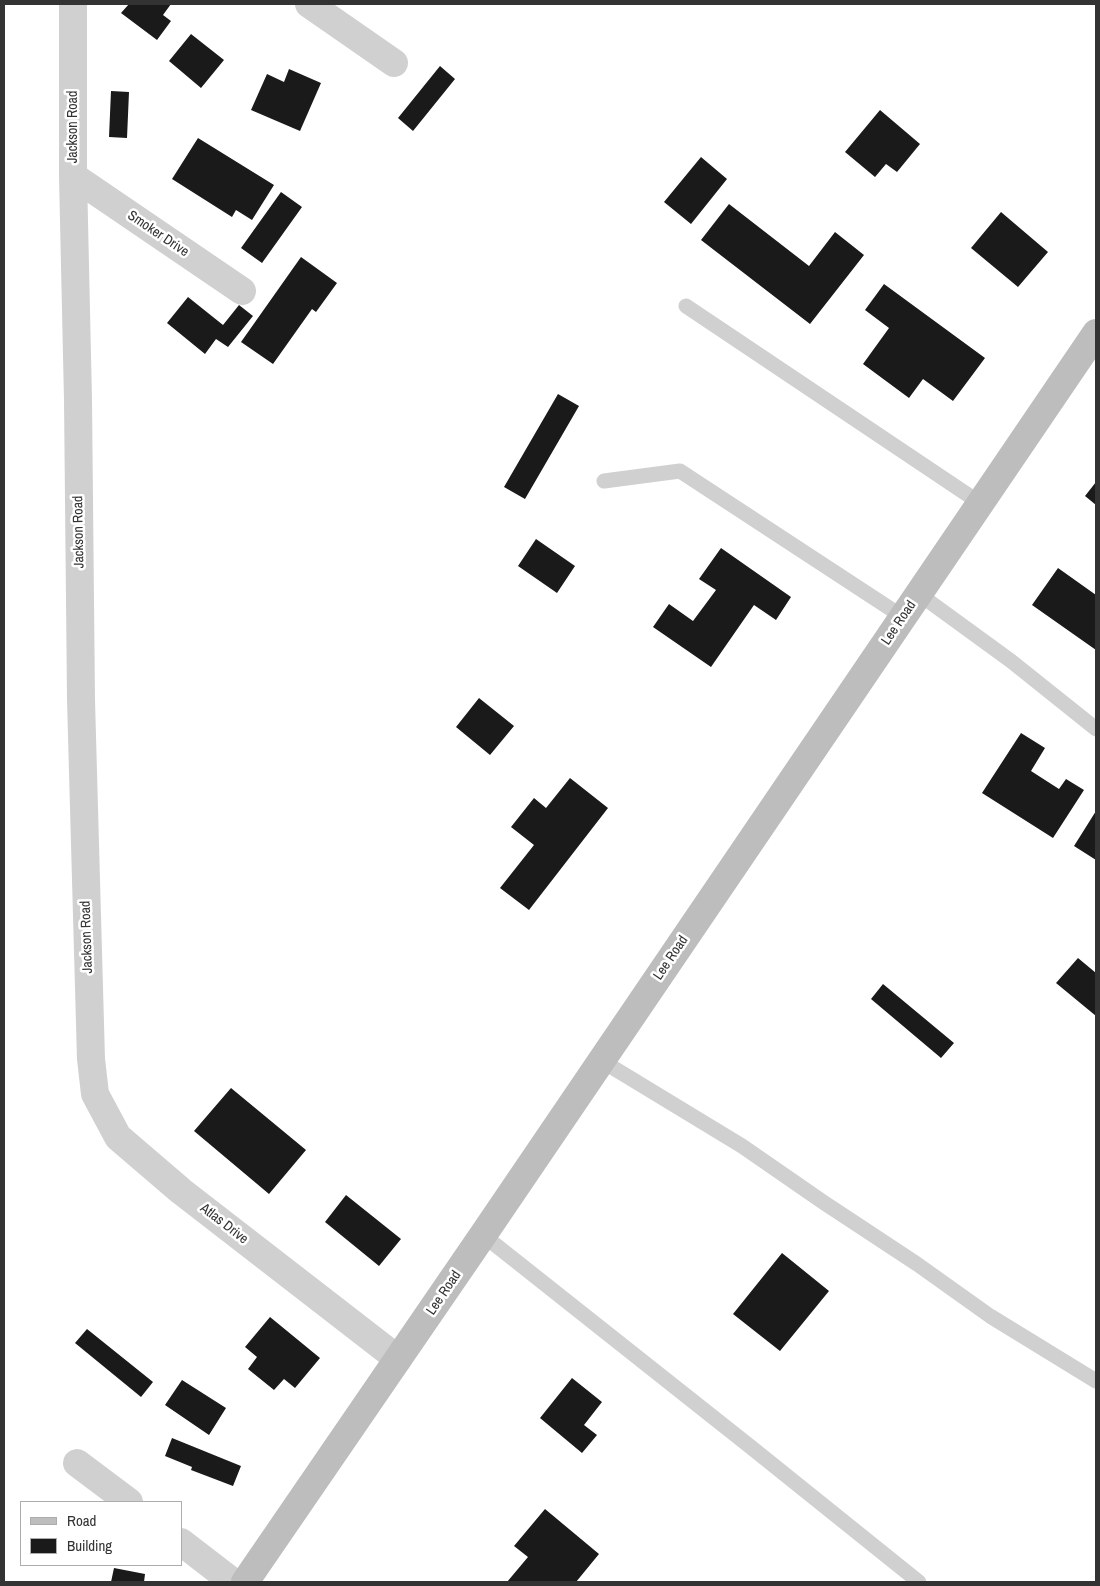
<!DOCTYPE html>
<style>
body{margin:0}
#map{position:relative;width:1100px;height:1586px;overflow:hidden;background:#fff;font-family:"Archivo Narrow",sans-serif}
canvas{display:block}
.frame{position:absolute;inset:0;border:5px solid #333;pointer-events:none}
.legend{position:absolute;left:20px;top:1501px;width:162px;height:65px;box-sizing:border-box;background:#fff;border:1px solid #adadad;margin:0;padding:6px 9px;list-style:none;font-size:15px;color:#333}
.legend li{display:flex;align-items:center;gap:10px;height:25px}
.legend b{width:25px;border:1px solid #adadad}
</style>
<div id="map">
<canvas width="1100" height="1586"></canvas>
<div class="frame"></div>
<ul class="legend">
<li><b style="height:6px;background:#bdbdbd"></b>Road</li>
<li><b style="height:14px;background:#1a1a1a"></b>Building</li>
</ul>
</div>
<script>
const ctx = document.querySelector('canvas').getContext('2d');
ctx.lineJoin = 'round';
function fillPath(path, color) {
  ctx.fillStyle = color;
  ctx.fill(path, 'evenodd');
}
function toPath(rows) {
  const path = new Path2D();
  for (const r of rows) {
    path.moveTo(r[0], r[1]);
    for (let i = 2; i < r.length; i += 2) path.lineTo(r[i], r[i + 1]);
  }
  return path;
}
function strokePath(path, color, width, dash) {
  ctx.strokeStyle = color;
  ctx.lineWidth = width;
  ctx.lineCap = dash ? 'butt' : 'round';
  ctx.setLineDash(dash || []);
  ctx.stroke(path);
}
function label(font, color, halo, rows, align = 'center') {
  ctx.font = font + ' "Archivo Narrow",sans-serif';
  ctx.lineWidth = 5;
  ctx.setLineDash([]);
  ctx.textBaseline = 'middle';
  ctx.strokeStyle = halo;
  ctx.fillStyle = color;
  for (const [text, x, y, turn = 0] of rows) {
    ctx.save();
    ctx.translate(x, y);
    ctx.rotate((+turn || 0) * Math.PI / 180);
    ctx.textAlign = isNaN(turn) ? turn : align;
    if (halo) ctx.strokeText(text, 0, 0);
    ctx.fillText(text, 0, 0);
    ctx.restore();
  }
}
fillPath(toPath([
 [129,4,171,4,163,15,171,21,157,40,121,13],
 [191,34,224,60,201,88,169,61],
 [440,66,455,79,413,131,398,118],
 [289,69,321,83,300,131,251,110,267,74,284,82],
 [111,91,129,92,127,138,109,137],
 [880,110,920,144,897,172,886,164,875,177,845,152],
 [198,138,274,185,252,220,236,210,232,217,172,179],
 [701,157,727,179,691,224,664,202],
 [281,192,302,207,262,263,241,248],
 [729,204,809,266,835,232,864,255,810,324,701,240],
 [1001,212,1048,252,1018,287,971,248],
 [301,257,337,283,316,312,312,309,273,364,241,342],
 [884,284,985,358,953,401,923,379,909,398,863,364,889,328,865,310],
 [188,297,223,325,239,305,253,316,228,347,216,339,205,354,167,323],
 [558,394,579,406,525,499,504,487],
 [1096,482,1096,505,1085,496],
 [536,539,575,566,557,593,518,566],
 [721,548,791,597,776,620,754,605,711,667,653,627,669,604,693,621,716,590,699,579],
 [1058,568,1096,595,1096,650,1032,605],
 [479,698,514,726,490,755,456,727],
 [1021,733,1045,748,1031,771,1059,789,1066,779,1084,790,1053,838,982,793],
 [570,778,608,808,529,910,500,888,534,845,511,827,534,798,546,808],
 [1096,811,1096,860,1074,846],
 [1078,958,1096,973,1096,1016,1056,983],
 [883,984,954,1043,941,1058,871,999],
 [231,1088,306,1150,269,1194,194,1131],
 [346,1195,401,1239,379,1266,325,1222],
 [782,1253,829,1291,780,1351,733,1314],
 [270,1317,320,1358,295,1388,284,1379,274,1390,248,1369,257,1357,245,1347],
 [87,1329,153,1382,141,1397,75,1343],
 [572,1378,602,1402,584,1425,597,1435,582,1453,540,1418],
 [182,1380,226,1408,209,1435,165,1405],
 [172,1438,241,1466,233,1486,191,1470,192,1467,165,1456],
 [545,1509,599,1554,576,1582,507,1582,528,1557,514,1546],
 [114,1568,145,1574,144,1582,111,1582]
]), '#1a1a1a');
strokePath(toPath([
 [686,306,980,503],
 [604,481,680,471,903,617],
 [919,594,1011,661,1096,729],
 [602,1061,742,1146,823,1202,917,1264,990,1316,1096,1381],
 [483,1235,752,1448,919,1582]
]), '#d0d0d0', 15);
strokePath(toPath([
 [73,4,73,176,78,400,81,700,91,1059,95,1094,118,1137,181,1191,398,1359],
 [309,4,394,63],
 [73,176,242,291],
 [77,1463,129,1502],
 [181,1542,233,1582]
]), '#d0d0d0', 28);
strokePath(toPath([
 [245,1582,483,1235,1096,333]
]), '#bdbdbd', 28);
label('14px', '#333', '#fff', [
 ["Jackson Road",73,127,-90],
 ["Smoker Drive",158,234,34],
 ["Jackson Road",79,532,-91],
 ["Lee Road",899,623,-56],
 ["Jackson Road",87,937,-92],
 ["Lee Road",671,958,-56],
 ["Atlas Drive",224,1224,38],
 ["Lee Road",444,1293,-56]
]);
</script>
